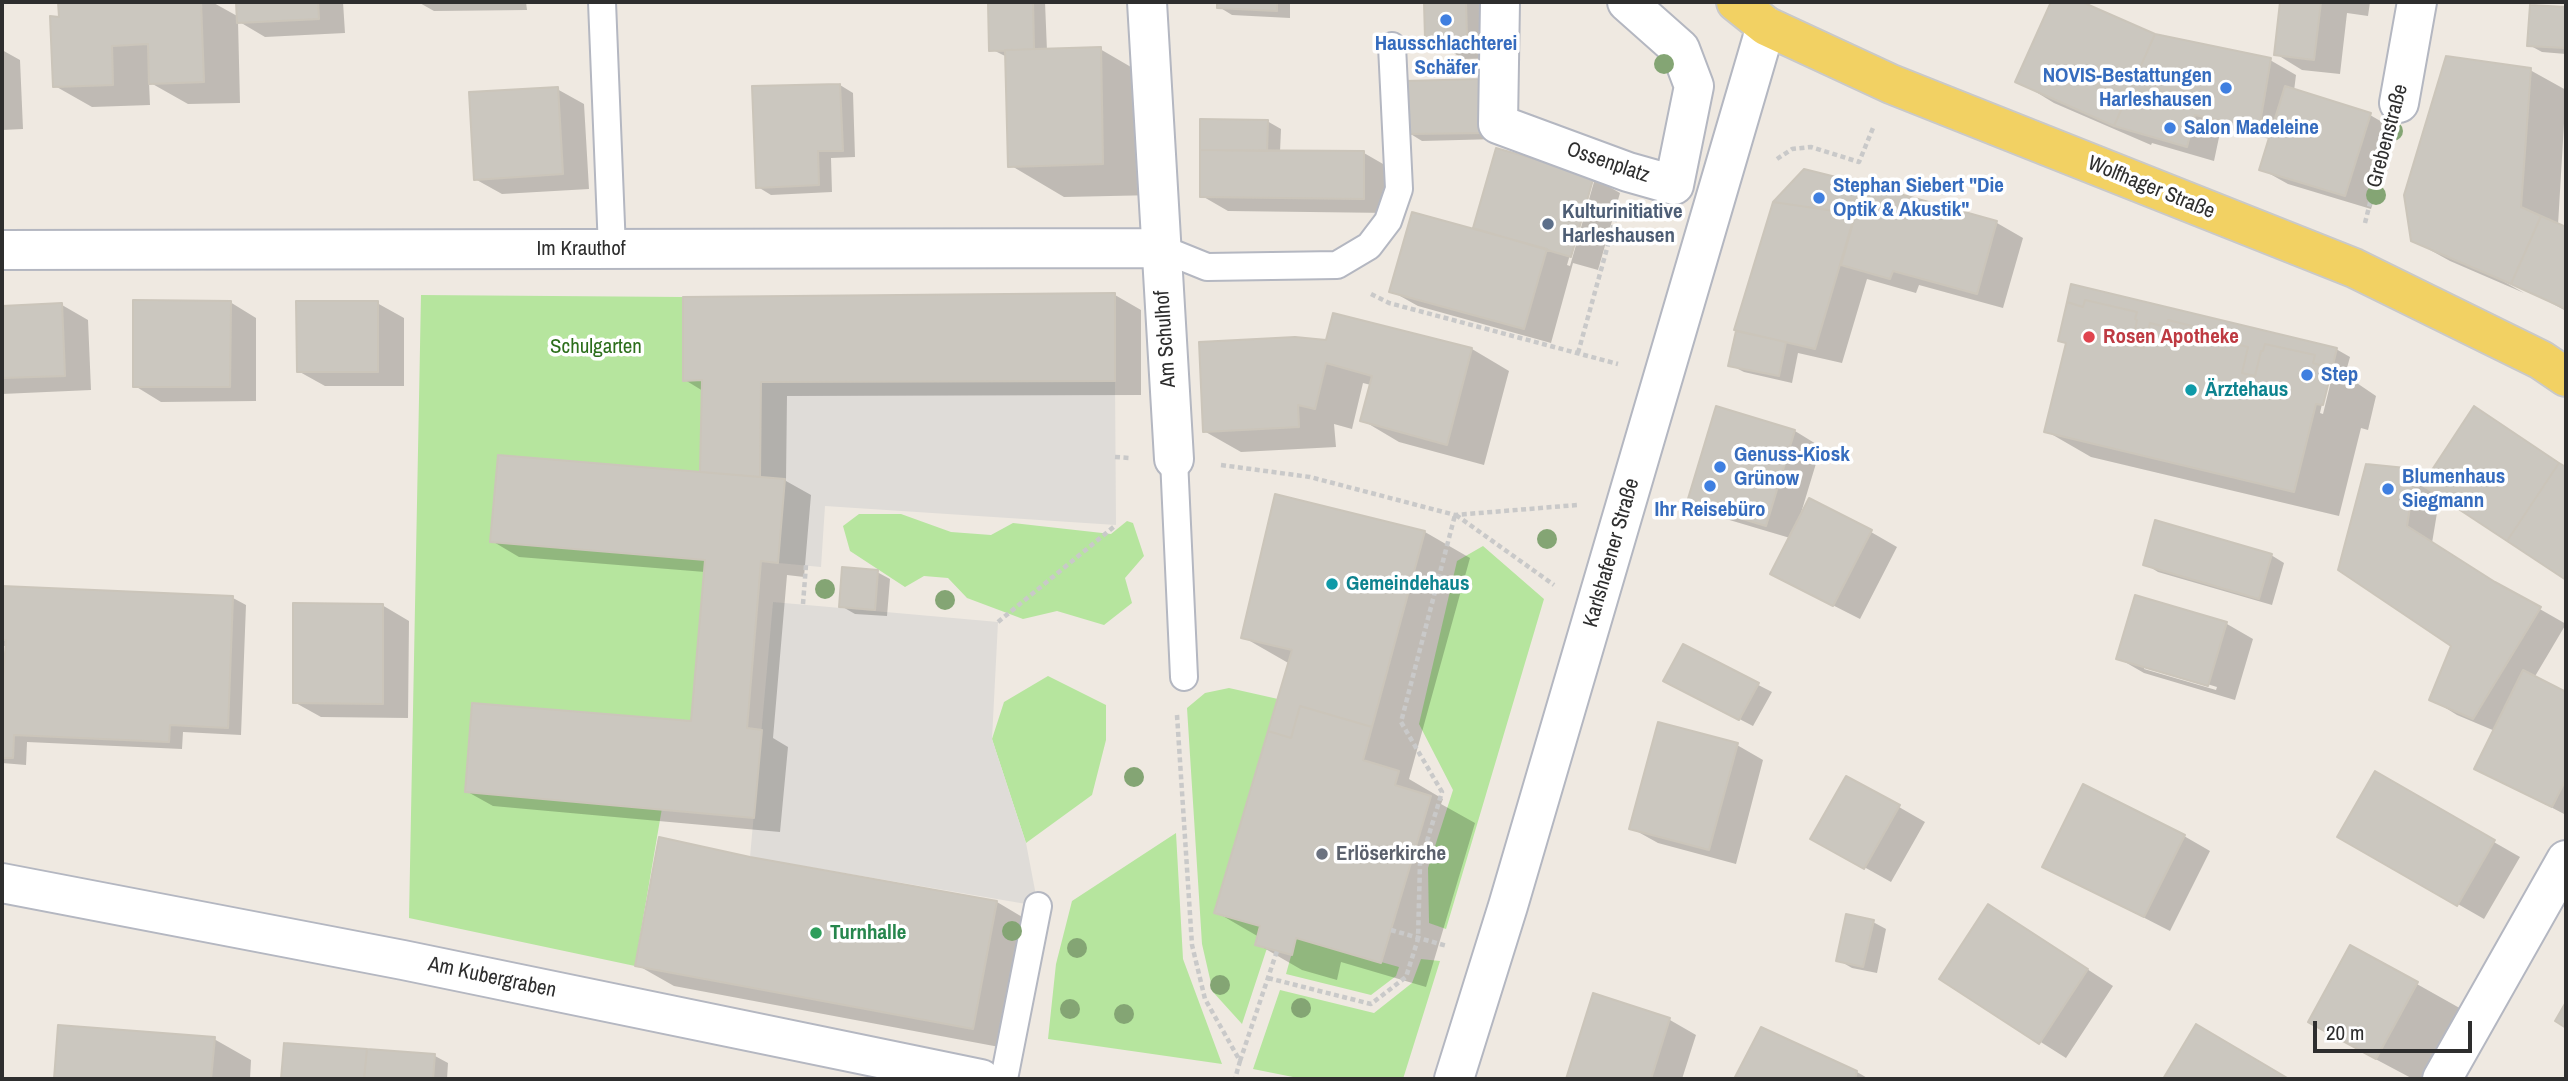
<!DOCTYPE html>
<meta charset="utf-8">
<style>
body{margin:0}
#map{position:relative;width:2568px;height:1081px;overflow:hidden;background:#efe9e1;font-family:"Archivo Narrow",sans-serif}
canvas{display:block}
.frame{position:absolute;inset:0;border:4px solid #2e2e2e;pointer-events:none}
.scale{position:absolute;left:2313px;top:1021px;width:159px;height:32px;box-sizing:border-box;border:4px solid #2e2e2e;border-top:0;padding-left:9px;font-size:21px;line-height:24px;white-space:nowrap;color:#2e2e2e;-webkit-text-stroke:5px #fff;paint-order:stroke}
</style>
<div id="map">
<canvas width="2568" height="1081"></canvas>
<div class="frame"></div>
<div class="scale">20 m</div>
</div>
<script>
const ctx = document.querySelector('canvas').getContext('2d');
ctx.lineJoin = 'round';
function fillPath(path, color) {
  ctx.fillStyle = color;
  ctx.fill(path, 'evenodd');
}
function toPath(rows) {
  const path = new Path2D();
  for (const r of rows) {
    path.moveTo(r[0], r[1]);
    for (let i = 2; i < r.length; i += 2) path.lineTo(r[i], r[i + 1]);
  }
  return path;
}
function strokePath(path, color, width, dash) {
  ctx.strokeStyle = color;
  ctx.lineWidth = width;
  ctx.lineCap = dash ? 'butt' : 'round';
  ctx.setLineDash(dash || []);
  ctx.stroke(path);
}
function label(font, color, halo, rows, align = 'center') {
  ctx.font = font + ' "Archivo Narrow",sans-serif';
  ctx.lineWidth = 7;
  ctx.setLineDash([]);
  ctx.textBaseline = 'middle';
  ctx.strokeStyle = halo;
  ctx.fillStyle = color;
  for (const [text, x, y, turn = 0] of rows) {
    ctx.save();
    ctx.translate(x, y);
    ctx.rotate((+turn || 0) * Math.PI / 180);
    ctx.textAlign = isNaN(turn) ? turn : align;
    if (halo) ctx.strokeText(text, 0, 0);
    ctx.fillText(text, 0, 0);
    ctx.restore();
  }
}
fillPath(toPath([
 [421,295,683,297,683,381,702,380,700,472,490,542,705,560,691,721,472,703,465,791,662,808,635,966,409,918],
 [859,514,901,514,951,532,991,535,1013,523,1111,534,1127,521,1133,523,1144,556,1125,578,1132,603,1104,625,1057,611,1023,619,967,598,948,578,924,576,905,587,850,551,843,526],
 [1483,546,1544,599,1446,929,1429,923,1428,868,1453,790,1419,724,1457,561],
 [1048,676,1106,705,1106,740,1092,795,1026,843,992,739,1004,702],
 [1229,688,1278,699,1215,913,1260,926,1255,944,1267,948,1242,1024,1213,992,1202,944,1187,708,1205,693],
 [1176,833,1183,959,1222,1064,1048,1039,1056,964,1072,901],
 [1296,938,1399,967,1396,976,1371,995,1286,974],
 [1421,959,1440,961,1403,1079,1303,1079,1253,1069,1280,990,1374,1013,1412,983]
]), '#b6e59e');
fillPath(toPath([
 [1115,381,1116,525,825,506,821,567,778,563,785,479,760,477,761,382],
 [773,602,998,622,992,739,1026,843,1038,906,750,857]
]), '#dfdcd8');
fillPath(toPath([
 [60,2,212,2,239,17,238,2,343,2,345,33,265,37,238,21,240,103,188,104,149,82,150,105,92,107,55,86],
 [418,2,526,2,527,10,434,11],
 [989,2,1045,2,1047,51,1100,49,1155,81,1157,195,1064,197,1010,165,1007,57,991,49],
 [1219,2,1290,2,1290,18,1232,15,1219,7],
 [1426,2,1502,2,1503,58,1464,59,1427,38],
 [2053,2,2091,2,2088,7,2154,36,2270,60,2296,75,2294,91,2370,115,2396,130,2371,209,2288,184,2261,169,2270,139,2221,128,2214,161,2152,143,2151,145,2054,103,2018,81],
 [2282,2,2370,2,2368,16,2347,13,2340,74,2302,70,2276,54],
 [2532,7,2566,9,2566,54,2542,52,2529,45],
 [2,50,20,60,23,129,2,130],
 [2530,70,2566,90,2558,225,2566,229,2566,311,2505,278,2503,281,2524,293,2450,261,2412,240],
 [1407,83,1497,139,1422,141,1409,133],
 [840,85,853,93,855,157,831,158,832,192,771,195,758,187],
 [557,89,584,104,589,189,502,194,475,179],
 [1267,121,1281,129,1280,152,1364,153,1390,168,1390,213,1228,211,1202,196],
 [1497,151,1594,178,1620,193,1598,270,1573,263,1551,343,1418,306,1391,291,1474,231],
 [1591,182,1594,182,1570,266,1567,265],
 [1863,185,1997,223,2023,238,2003,308,1919,285,1916,293,1867,279,1842,363,1798,353,1792,383,1744,372,1730,365,1738,331],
 [1115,295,1141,310,1141,395,787,396,786,481,811,495,804,577,787,575,773,738,788,747,780,832,493,806,466,791,693,722,705,572,519,557,492,541,701,474,703,391,685,380],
 [230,302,256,318,256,401,161,402,135,386],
 [377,303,404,318,404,386,325,386,298,371],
 [62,305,88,320,91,390,2,394,2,308],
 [1334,315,1472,349,1509,371,1484,465,1399,442,1362,420,1371,385,1363,383,1352,429,1334,424,1336,447,1241,452,1204,431,1327,342],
 [2060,340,2336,349,2350,357,2345,375,2376,396,2368,430,2361,428,2339,516,2091,457,2046,431,2067,345],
 [2329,373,2333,373,2323,414,2320,413],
 [1717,408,1795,431,1821,447,1801,513,1871,532,1897,547,1860,619,1799,588,1790,538,1716,516,1689,501],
 [2474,408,2566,467,2566,578,2440,495,2432,543,2510,592,2566,624,2534,678,2566,694,2566,815,2476,768,2495,731,2457,715,2431,699,2453,645,2340,569,2415,471,2428,479],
 [1277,497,1425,532,1470,558,1409,779,1443,799,1441,804,1475,823,1426,987,1341,962,1337,980,1302,970,1257,944,1259,937,1216,912,1290,664,1243,637],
 [2271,555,2284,563,2272,605,2158,572,2145,564],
 [877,572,890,579,887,616,855,614,841,606],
 [2,588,233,598,246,605,241,735,183,732,182,749,27,742,26,765,2,763,2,695,5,695,7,646,2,646],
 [382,605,409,621,408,718,321,717,294,702],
 [2227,624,2253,639,2235,700,2144,673,2118,658],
 [2144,665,2217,687,2216,690,2144,669],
 [1684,647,1772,692,1753,726,1679,688],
 [1737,745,1763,760,1736,864,1658,843,1631,828],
 [2375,774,2520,857,2484,919,2339,836],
 [1899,807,1925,822,1891,882,1839,853],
 [2184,836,2210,851,2170,931,2045,867],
 [750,858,997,902,1034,924,1010,1049,674,986,637,965],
 [1873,922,1886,929,1877,973,1852,968,1838,960],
 [2015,922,2113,986,2066,1058,1941,979],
 [2351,947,2472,1015,2437,1079,2413,1079,2364,1053],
 [2,965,4,966,2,998],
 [1594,996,1670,1020,1696,1035,1682,1079,1568,1079],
 [60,1027,214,1039,251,1060,250,1079,56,1079],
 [2196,1027,2286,1079,2165,1079],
 [1762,1029,1857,1072,1869,1079,1736,1079],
 [285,1044,435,1056,448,1063,447,1079,283,1079]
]), '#0003');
const building = toPath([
 [58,2,201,2,204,82,149,84,148,44,112,46,113,85,53,87,50,16,59,17,58,2],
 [236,2,318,2,319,19,237,23,236,2],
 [988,2,1033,2,1034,49,989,51,988,2],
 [1217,2,1277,2,1277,11,1217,8,1217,2],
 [1424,2,1466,2,1467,38,1425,39,1424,2],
 [2051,2,2082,2,2155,34,2114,126,2015,82,2051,2],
 [2280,2,2321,2,2314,60,2274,55,2280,2],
 [2530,5,2566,7,2566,48,2527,46,2530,5],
 [2155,34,2271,58,2259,129,2195,115,2187,147,2114,126,2155,34],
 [1101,47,1103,164,1008,167,1005,50,1101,47],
 [2446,56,2531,68,2521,207,2541,216,2511,284,2411,241,2404,195,2446,56],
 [1482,79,1484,133,1407,134,1405,81,1482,79],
 [840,84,843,151,818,151,819,185,756,188,752,86,840,84],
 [2285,86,2371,113,2345,196,2259,170,2285,86],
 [558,87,563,174,474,180,469,92,558,87],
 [1200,119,1268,120,1267,151,1200,150,1200,119],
 [1496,148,1594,176,1571,257,1473,228,1496,148],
 [1200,150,1364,151,1364,199,1200,197,1200,150],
 [1804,169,1864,184,1855,214,1773,202,1804,169],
 [1864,184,1997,221,1977,294,1893,271,1890,279,1841,265,1864,184],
 [1773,202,1855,214,1815,349,1734,330,1773,202],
 [1412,212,1547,249,1524,329,1389,292,1412,212],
 [2541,216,2566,227,2566,309,2511,284,2541,216],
 [2071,284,2337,348,2332,369,2313,363,2315,355,2265,344,2263,351,2261,351,2255,376,2242,373,2248,347,2231,343,2232,336,2168,320,2166,327,2150,323,2144,348,2138,347,2132,345,2137,320,2135,319,2137,312,2085,300,2083,307,2067,302,2071,284],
 [1115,293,1115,381,761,382,760,477,700,472,702,380,683,381,683,297,1115,293],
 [133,300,231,301,230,387,133,387,133,300],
 [2085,300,2137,312,2135,319,2137,320,2132,345,2138,347,2144,348,2150,323,2166,327,2168,320,2232,336,2231,343,2248,347,2242,373,2255,376,2261,351,2263,351,2265,344,2315,355,2313,363,2332,369,2323,405,2316,404,2294,492,2044,432,2066,343,2058,341,2067,302,2083,307,2085,300],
 [296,301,378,301,378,372,297,372,296,301],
 [62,303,65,376,2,378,2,306,62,303],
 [1333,313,1472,348,1447,445,1360,421,1372,376,1326,363,1315,409,1298,405,1299,427,1203,432,1199,342,1295,337,1326,340,1333,313],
 [1736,331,1786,342,1779,376,1728,366,1736,331],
 [1716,406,1795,430,1766,526,1687,502,1716,406],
 [2474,406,2559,463,2507,541,2422,485,2474,406],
 [498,455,785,479,778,563,761,561,747,728,762,730,754,818,465,792,472,703,691,721,705,560,490,542,498,455],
 [2559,463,2566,467,2566,580,2507,541,2559,463],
 [2366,464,2416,469,2407,526,2495,582,2541,607,2473,719,2429,700,2451,646,2338,570,2366,464],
 [1275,494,1425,531,1372,727,1300,706,1291,738,1268,731,1292,650,1241,638,1275,494],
 [1809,498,1872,530,1833,606,1770,574,1809,498],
 [2155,520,2272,554,2259,599,2143,565,2155,520],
 [842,567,878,570,875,610,839,607,842,567],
 [2,586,233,596,228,728,170,725,169,742,14,735,13,758,2,758,2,693,6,640,2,640,2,586],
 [2135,595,2227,622,2208,686,2116,659,2135,595],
 [293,603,383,604,383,704,293,703,293,603],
 [1683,644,1759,683,1739,720,1663,681,1683,644],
 [2523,670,2566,692,2566,779,2552,807,2474,769,2523,670],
 [1300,706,1372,727,1363,760,1399,771,1395,785,1431,796,1381,963,1296,938,1292,955,1255,945,1260,926,1214,913,1268,731,1291,738,1300,706],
 [1658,722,1738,743,1709,850,1629,829,1658,722],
 [2375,771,2495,840,2457,906,2337,837,2375,771],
 [1846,776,1900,805,1864,869,1810,839,1846,776],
 [2083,784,2185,835,2144,917,2042,867,2083,784],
 [659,837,750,857,997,901,973,1029,635,966,659,837],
 [1988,904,2088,969,2039,1044,1939,979,1988,904],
 [1846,914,1874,920,1863,967,1836,961,1846,914],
 [2350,945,2418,982,2376,1059,2308,1022,2350,945],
 [1593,993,1670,1018,1651,1079,1566,1079,1593,993],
 [2566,1002,2566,1028,2555,1021,2566,1002],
 [2196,1024,2289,1079,2163,1079,2196,1024],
 [58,1025,215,1037,211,1079,54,1079,58,1025],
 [1761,1027,1857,1071,1855,1079,1734,1079,1761,1027],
 [284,1043,367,1049,364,1079,281,1079,284,1043],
 [367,1049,435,1054,433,1079,364,1079,367,1049]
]);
fillPath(building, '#cbc7bf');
strokePath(building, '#cbc5ba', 2);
const lane = toPath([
 [602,2,612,249],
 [1160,248,1207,267,1337,265,1369,246,1388,221,1399,189,1392,46],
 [1174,459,1184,677],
 [1004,1079,1038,906]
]);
const street = toPath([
 [1147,2,1174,459],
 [1500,2,1498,124,1628,172,1674,185,1694,86,1680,49,1627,2],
 [2399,103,2417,2],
 [2,250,1160,248],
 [2,883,403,960,981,1079],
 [1454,1079,1508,906,1766,26],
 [2442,1079,2566,860]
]);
const primary = toPath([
 [1736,2,1766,26,1891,84,2354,268,2541,360,2566,377]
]);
strokePath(lane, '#b4b7c1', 30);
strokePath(street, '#b4b7c1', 42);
strokePath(primary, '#c9c9c9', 42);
strokePath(toPath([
 [1777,159,1792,149,1811,147,1859,162,1873,128],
 [2365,223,2384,147],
 [1371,294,1389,303,1618,364],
 [1578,353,1616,216],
 [1115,457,1129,458],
 [1221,465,1310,477,1455,515,1577,505],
 [1456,515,1554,585],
 [803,604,806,565],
 [998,622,1116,525],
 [1177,715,1192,945,1205,999,1240,1061,1235,1079],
 [1391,930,1447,946],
 [1268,978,1371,1004,1406,977,1418,939,1420,864,1442,792,1401,722,1455,515],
 [1240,1061,1277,951]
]), '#c9c9c9', 4.5, [5, 3.5]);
strokePath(lane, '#fff', 26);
strokePath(street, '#fff', 38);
strokePath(primary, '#f2d163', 38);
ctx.fillStyle = '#84a574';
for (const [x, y] of [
 [1664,64],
 [2393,131],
 [2376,195],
 [1547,539],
 [825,589],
 [945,600],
 [1134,777],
 [1012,931],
 [1077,948],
 [1220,985],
 [1301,1008],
 [1070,1009],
 [1124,1014]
]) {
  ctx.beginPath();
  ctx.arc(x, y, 10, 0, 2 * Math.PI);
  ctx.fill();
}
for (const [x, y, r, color] of [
 [1446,20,7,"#3f7fe0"],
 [2226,88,7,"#3f7fe0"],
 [2170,128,7,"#3f7fe0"],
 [1819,198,7,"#3f7fe0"],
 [1548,224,7,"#5c6f8a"],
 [2089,337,7,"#e0444e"],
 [2307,375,7,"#3f7fe0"],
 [2191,390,7,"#0f9aa8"],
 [1720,467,7,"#3f7fe0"],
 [1710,486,7,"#3f7fe0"],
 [2388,489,7,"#3f7fe0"],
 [1332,584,7,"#0f9aa8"],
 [1322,854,7,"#6b7280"],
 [816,933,7,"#2e9e5b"]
]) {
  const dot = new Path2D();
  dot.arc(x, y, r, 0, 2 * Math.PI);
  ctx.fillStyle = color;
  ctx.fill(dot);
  strokePath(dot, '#fff', 2.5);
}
label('bold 21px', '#366cbe', '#fff', [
 ["Hausschlachterei",1446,44,"center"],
 ["Schäfer",1446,68,"center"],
 ["NOVIS-Bestattungen",2212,76,"right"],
 ["Harleshausen",2212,100,"right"],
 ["Salon Madeleine",2184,128],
 ["Stephan Siebert \"Die",1833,186],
 ["Optik & Akustik\"",1833,210],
 ["Step",2321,375],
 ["Genuss-Kiosk",1734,455],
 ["Grünow",1734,479],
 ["Blumenhaus",2402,477],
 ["Siegmann",2402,501],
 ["Ihr Reisebüro",1710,510,"center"]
], 'left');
label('21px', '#2e2e2e', '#fff', [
 ["Grebenstraße",2388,136,-75],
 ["Ossenplatz",1608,163,19],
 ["Wolfhager Straße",2151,188,22],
 ["Im Krauthof",581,249],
 ["Am Schulhof",1166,339,-94],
 ["Karlshafener Straße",1612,553,-74],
 ["Am Kubergraben",492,978,12]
]);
label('bold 21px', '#4e5e75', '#fff', [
 ["Kulturinitiative",1562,212],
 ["Harleshausen",1562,236]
], 'left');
label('bold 21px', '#be3a42', '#fff', [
 ["Rosen Apotheke",2103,337]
], 'left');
label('21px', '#2c6e1b', '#fff', [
 ["Schulgarten",596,347]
]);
label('bold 21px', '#0d838f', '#fff', [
 ["Ärztehaus",2205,390],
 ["Gemeindehaus",1346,584]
], 'left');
label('bold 21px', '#5b616d', '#fff', [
 ["Erlöserkirche",1336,854]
], 'left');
label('bold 21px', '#27864d', '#fff', [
 ["Turnhalle",830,933]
], 'left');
</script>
